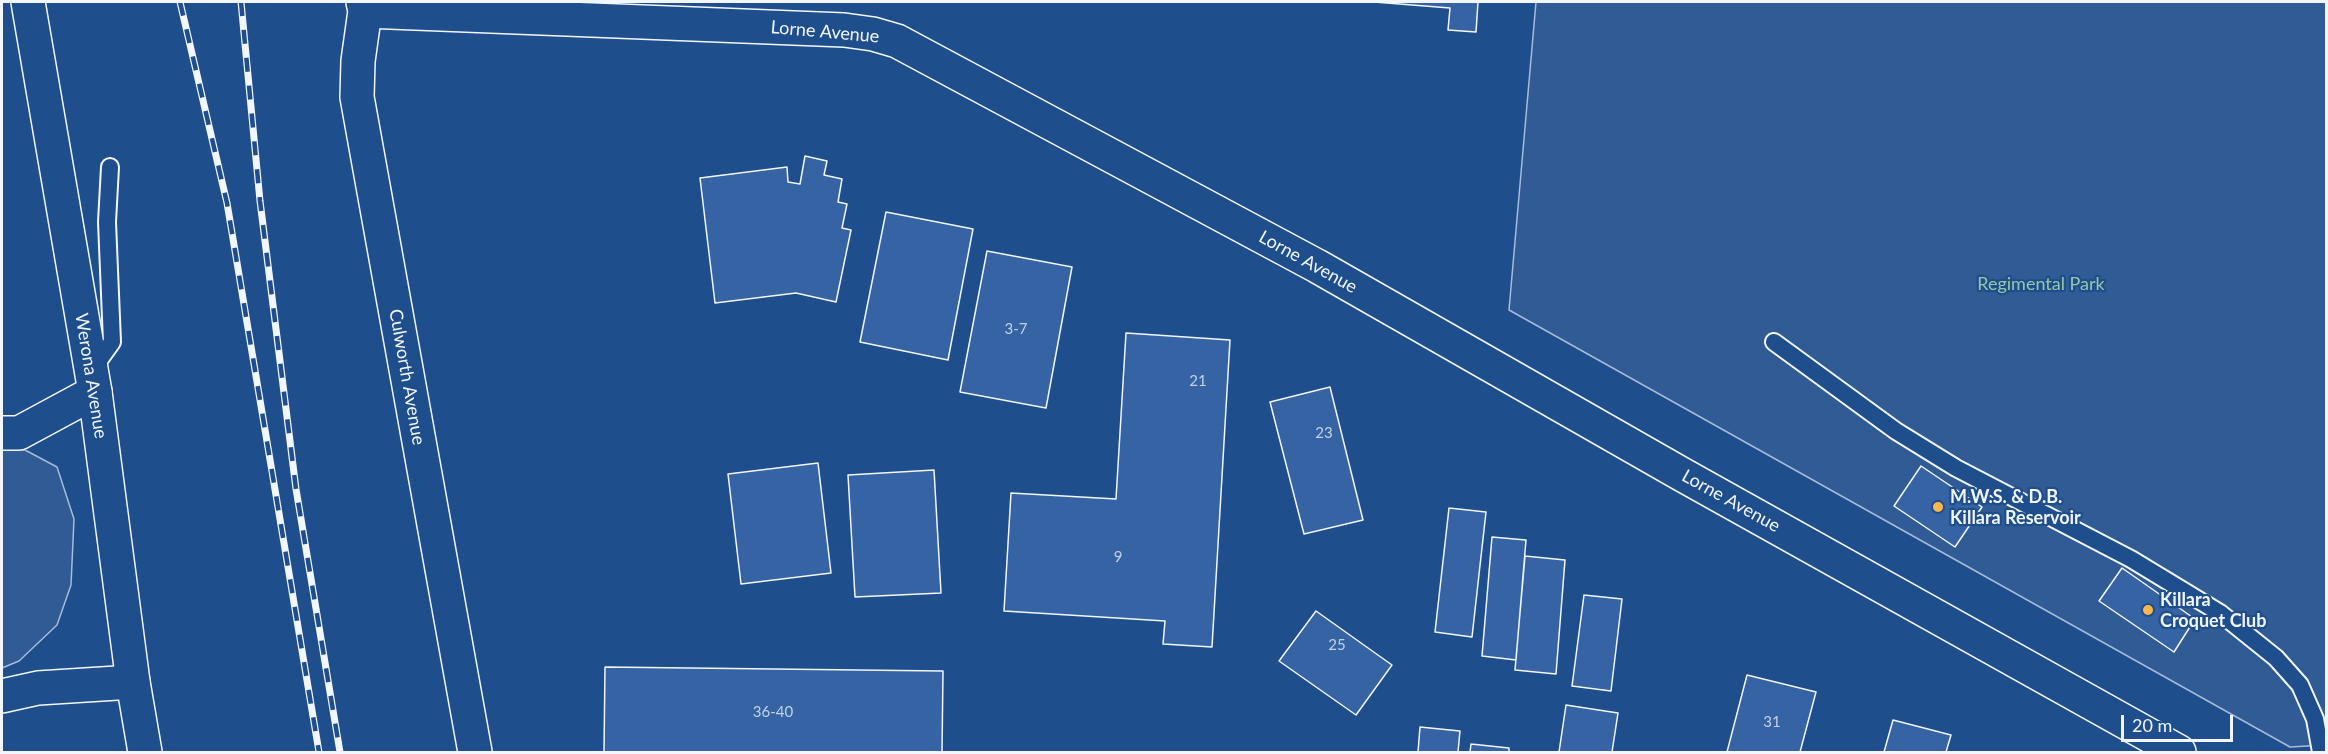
<!DOCTYPE html>
<style>
body{margin:0}
#map{position:relative;width:2328px;height:754px;overflow:hidden;background:#1f4e8c;font-family:Lato,sans-serif}
canvas{display:block}
.frame{position:absolute;inset:0;border:3px solid #f2f6ff;pointer-events:none}
.scale{position:absolute;left:2121px;top:715px;width:112px;height:27px;box-sizing:border-box;border:3px solid #f2f6ff;border-top:0;padding-left:8px;font-size:18px;line-height:21px;white-space:nowrap;color:#f2f6ff;-webkit-text-stroke:4px #1f4e8c;paint-order:stroke}
</style>
<div id="map">
<canvas width="2328" height="754"></canvas>
<div class="frame"></div>
<div class="scale">20 m</div>
</div>
<script>
const ctx = document.querySelector('canvas').getContext('2d');
ctx.lineJoin = 'round';
function fillPath(path, color) {
  ctx.fillStyle = color;
  ctx.fill(path, 'evenodd');
}
function toPath(rows) {
  const path = new Path2D();
  for (const r of rows) {
    path.moveTo(r[0], r[1]);
    for (let i = 2; i < r.length; i += 2) path.lineTo(r[i], r[i + 1]);
  }
  return path;
}
function strokePath(path, color, width, dash) {
  ctx.strokeStyle = color;
  ctx.lineWidth = width;
  ctx.lineCap = dash ? 'butt' : 'round';
  ctx.setLineDash(dash || []);
  ctx.stroke(path);
}
function label(font, color, halo, rows, align = 'center') {
  ctx.font = font + ' Lato,sans-serif';
  ctx.lineWidth = 4.5;
  ctx.setLineDash([]);
  ctx.textBaseline = 'middle';
  ctx.strokeStyle = halo;
  ctx.fillStyle = color;
  for (const [text, x, y, turn = 0] of rows) {
    ctx.save();
    ctx.translate(x, y);
    ctx.rotate((+turn || 0) * Math.PI / 180);
    ctx.textAlign = isNaN(turn) ? turn : align;
    if (halo) ctx.strokeText(text, 0, 0);
    ctx.fillText(text, 0, 0);
    ctx.restore();
  }
}
const green = toPath([
 [1536,2,2326,2,2326,745,2290,747,1509,310,1536,2],
 [2,450,25,450,57,467,74,519,71,585,57,625,19,661,2,668,2,450]
]);
fillPath(green, '#305b95');
strokePath(green, '#a8bbd7', 1.5);
const building = toPath([
 [1374,2,1478,2,1476,32,1448,30,1450,8,1374,2],
 [805,156,827,161,824,175,842,179,838,202,847,204,842,228,851,230,836,302,796,293,715,303,700,178,787,167,788,182,800,184,805,156],
 [886,212,973,229,948,360,860,342,886,212],
 [987,251,1072,267,1046,408,960,392,987,251],
 [1126,333,1230,340,1212,647,1163,644,1165,621,1004,611,1011,493,1116,499,1126,333],
 [1330,387,1363,520,1304,534,1270,402,1330,387],
 [818,463,831,573,741,584,728,474,818,463],
 [1921,466,1982,507,1955,547,1894,506,1921,466],
 [934,470,941,593,855,597,848,475,934,470],
 [1449,508,1486,512,1472,637,1435,632,1449,508],
 [1492,537,1526,540,1516,660,1482,656,1492,537],
 [1525,556,1565,560,1556,674,1515,670,1525,556],
 [2122,568,2195,619,2174,652,2099,601,2122,568],
 [1584,595,1622,599,1611,691,1572,686,1584,595],
 [1316,611,1392,665,1356,715,1279,661,1316,611],
 [605,667,943,671,942,752,604,752,605,667],
 [1747,675,1816,692,1800,752,1727,752,1747,675],
 [1566,705,1618,713,1612,752,1559,752,1566,705],
 [1893,720,1951,735,1946,752,1884,752,1893,720],
 [1420,727,1460,731,1458,752,1418,752,1420,727],
 [1471,744,1509,748,1509,752,1470,752,1471,744]
]);
fillPath(building, '#3563a3');
strokePath(building, '#f2f6ff', 1.5);
const service = toPath([
 [1774,342,1896,431,1956,468,2131,559,2220,613,2276,658,2300,685,2315,719,2321,752],
 [92,370,112,342,107,222,110,167]
]);
const minor = toPath([
 [363,2,365,11,358,61,357,97,475,752],
 [365,11,844,30,873,34,897,41,1317,266,1683,475,2179,752],
 [2,433,19,433,95,392],
 [2,696,38,688,133,682]
]);
const tertiary = toPath([
 [28,2,95,392,133,682,145,752]
]);
strokePath(service, '#f2f6ff', 20);
strokePath(minor, '#f2f6ff', 36);
strokePath(tertiary, '#f2f6ff', 36);
strokePath(service, '#1f4e8c', 16);
strokePath(minor, '#1f4e8c', 33);
strokePath(tertiary, '#1f4e8c', 33);
const rail = toPath([
 [180,2,227,203,319,752],
 [241,2,260,201,296,489,340,752]
]);
strokePath(rail, '#f2f6ff', 7);
strokePath(rail, '#1f4e8c', 4.5, [14]);
for (const [x, y, r, color] of [
 [1938,507,6,"#ffb74d"],
 [2148,610,6,"#ffb74d"]
]) {
  const dot = new Path2D();
  dot.arc(x, y, r, 0, 2 * Math.PI);
  ctx.fillStyle = color;
  ctx.fill(dot);
  strokePath(dot, '#1f4e8c', 2);
}
label('15px', '#c3d1e8', null, [
 ["3-7",1016,329],
 ["21",1198,381],
 ["23",1324,433],
 ["9",1118,557],
 ["25",1337,645],
 ["36-40",773,712],
 ["31",1772,722]
]);
label('18px', '#f2f6ff', '#1f4e8c', [
 ["Lorne Avenue",825,32,5],
 ["Lorne Avenue",1308,262,29],
 ["Werona Avenue",91,376,81],
 ["Culworth Avenue",407,377,80],
 ["Lorne Avenue",1731,501,29]
]);
label('18px', '#97c8a6', '#1f4e8c', [
 ["Regimental Park",2041,284]
]);
label('bold 18px', '#f2f6ff', '#1f4e8c', [
 ["M.W.S. & D.B.",1950,497],
 ["Killara Reservoir",1950,518],
 ["Killara",2160,600],
 ["Croquet Club",2160,621]
], 'left');
</script>
